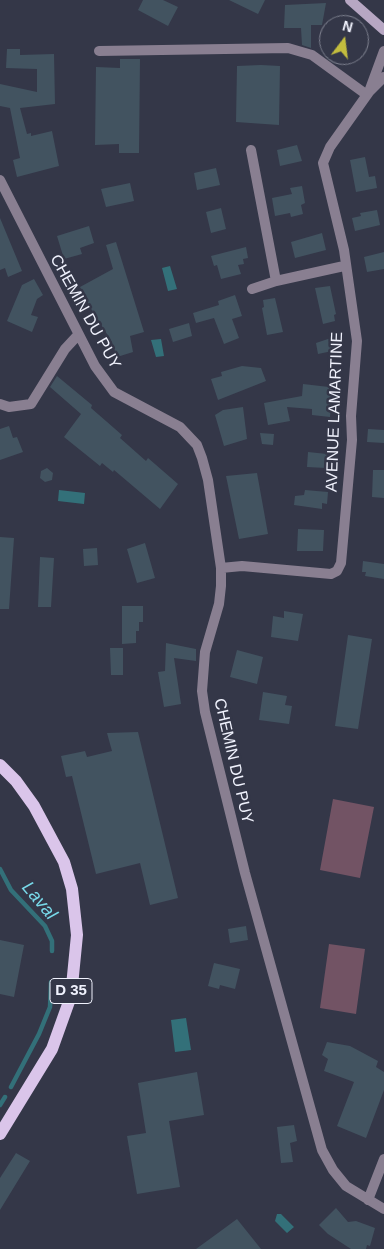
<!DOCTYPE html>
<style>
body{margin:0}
#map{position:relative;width:384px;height:1249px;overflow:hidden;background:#343748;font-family:Helvetica,sans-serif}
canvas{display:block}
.north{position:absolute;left:319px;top:15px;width:50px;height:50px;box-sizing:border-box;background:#343748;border:1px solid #7f8290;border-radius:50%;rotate:15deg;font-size:14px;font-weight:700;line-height:20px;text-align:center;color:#f0f2fd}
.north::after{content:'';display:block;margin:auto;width:18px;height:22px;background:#c3bd3e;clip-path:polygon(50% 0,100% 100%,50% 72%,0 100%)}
</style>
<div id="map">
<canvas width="384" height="1249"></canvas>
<div class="north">N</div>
</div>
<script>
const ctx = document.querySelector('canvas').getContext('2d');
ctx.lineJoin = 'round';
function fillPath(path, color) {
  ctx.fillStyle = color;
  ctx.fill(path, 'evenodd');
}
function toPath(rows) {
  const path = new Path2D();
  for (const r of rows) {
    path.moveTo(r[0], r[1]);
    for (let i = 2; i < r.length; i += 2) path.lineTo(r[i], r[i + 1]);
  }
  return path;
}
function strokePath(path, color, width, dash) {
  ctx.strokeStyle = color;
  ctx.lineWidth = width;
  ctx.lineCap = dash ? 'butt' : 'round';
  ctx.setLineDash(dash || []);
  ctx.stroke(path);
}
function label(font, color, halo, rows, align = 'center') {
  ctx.font = font + ' Helvetica,sans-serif';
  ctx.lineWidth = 5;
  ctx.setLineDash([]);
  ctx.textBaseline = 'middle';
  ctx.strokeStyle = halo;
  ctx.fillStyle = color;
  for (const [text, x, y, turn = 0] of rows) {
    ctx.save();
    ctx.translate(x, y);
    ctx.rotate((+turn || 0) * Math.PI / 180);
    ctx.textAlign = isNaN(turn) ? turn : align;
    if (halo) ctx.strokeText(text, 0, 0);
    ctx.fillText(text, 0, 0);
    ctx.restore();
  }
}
fillPath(toPath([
 [333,799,374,807,360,878,320,870],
 [329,944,365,949,356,1014,320,1008]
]), '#725364');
fillPath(toPath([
 [170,266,177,289,168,291,162,268],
 [161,339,164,356,156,357,151,340],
 [59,490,85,493,84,504,58,501],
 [186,1018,191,1050,175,1052,171,1020],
 [277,1214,281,1214,294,1227,287,1233,275,1221]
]), '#337079');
strokePath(toPath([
 [0,869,11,890,45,926,52,941,52,951],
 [11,1087,39,1034,50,1007,51,982],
 [0,1105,5,1097]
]), '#337079', 4.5);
fillPath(toPath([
 [143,0,163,0,178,7,168,26,138,10],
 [229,0,265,0,258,14],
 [326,3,322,25,311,25,311,48,302,45,301,28,284,28,285,5],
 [7,49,20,49,20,55,54,54,55,104,20,108,27,134,31,133,31,136,52,131,59,166,17,177,13,160,20,158,10,108,0,106,0,84,37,92,37,69,6,68],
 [120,59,140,59,139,153,119,153,119,144,95,145,96,67,120,68],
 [261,65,280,66,279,125,236,122,237,66],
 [297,145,302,161,280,166,277,150],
 [365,157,369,177,375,176,377,188,356,192,350,160],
 [216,168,220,185,197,190,194,173],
 [130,183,134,201,106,207,101,189],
 [302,186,305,203,301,205,303,214,291,217,290,213,275,216,272,198,292,194,290,188],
 [221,208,226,229,211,233,206,212],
 [377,210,380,225,355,231,352,218,361,216,360,213],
 [0,218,22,271,8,277,5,268,0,270],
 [89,226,94,243,80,248,82,254,64,259,57,236],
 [322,233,326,250,295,258,291,242],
 [116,242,144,332,130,336,133,352,117,357,112,342,90,307,80,287,113,269,106,245],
 [246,247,248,258,243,259,244,264,238,265,241,274,221,279,217,265,214,266,211,256],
 [384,252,384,269,367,272,364,257],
 [34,279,43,295,37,299,31,315,38,317,32,332,7,321,22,285],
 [330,286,336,314,334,315,335,321,323,324,315,288],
 [235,295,242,316,232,319,239,338,224,344,214,318,196,323,193,313,219,305,218,301],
 [275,298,283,332,267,335,262,308,264,307,263,300],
 [189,323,192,336,173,342,169,329],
 [334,337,337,350,318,354,316,343],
 [242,366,261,368,266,381,218,400,211,379,222,376,221,372],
 [57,376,92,405,91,408,122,435,120,438,146,461,148,458,178,484,160,509,114,470,113,472,102,463,100,466,64,437,81,414,50,387],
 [303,384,329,387,329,391,332,391,330,417,312,415,312,409,287,407,290,421,268,425,264,403,302,396],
 [243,407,247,439,224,446,215,415,223,410],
 [9,426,13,438,17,437,23,452,0,460,0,429],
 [368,429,384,430,384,443,367,442],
 [260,433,274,434,273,445,262,444],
 [308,452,327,454,326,468,307,467],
 [47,468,53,473,52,480,45,482,40,478,41,471],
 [373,470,384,470,384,498,372,497],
 [257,473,268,534,239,539,226,476],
 [305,490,328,492,327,504,322,503,322,509,294,505,295,496,304,495],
 [298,529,324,530,323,551,297,551],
 [0,537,14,538,9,609,0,609],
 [145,543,155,578,137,583,127,549],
 [97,548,98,565,84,566,83,549],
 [40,557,54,558,51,607,38,607],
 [363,561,384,564,384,579,365,576,366,572,362,572],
 [122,606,143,606,143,622,139,622,139,631,136,631,136,643,122,644],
 [284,611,303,614,298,641,271,637,273,616,284,618],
 [348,635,372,639,358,729,335,726],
 [166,643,196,649,196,661,174,658,181,704,164,707,158,672,165,671],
 [110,648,123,648,123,675,111,675],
 [237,650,263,657,257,684,230,677],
 [263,692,287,696,285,705,292,706,289,724,259,720],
 [138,732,178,898,150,905,140,863,96,874,72,776,66,777,61,756,85,751,87,757,112,751,107,733],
 [246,926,248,940,230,943,228,929],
 [0,940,24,945,14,997,0,994],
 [214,963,240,969,235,989,220,985,219,989,208,986],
 [327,1042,350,1046,378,1061,376,1067,384,1072,384,1090,366,1138,337,1126,354,1082,324,1071,328,1059,322,1055],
 [197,1072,204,1115,169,1121,180,1187,137,1194,127,1136,146,1133,138,1083],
 [294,1125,297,1141,290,1143,293,1162,281,1163,277,1127],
 [16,1153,30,1161,0,1210,0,1178],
 [336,1208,348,1222,356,1221,375,1228,370,1246,367,1245,366,1249,351,1249,328,1234,319,1225],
 [237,1219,261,1249,196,1249,218,1233]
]), '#425360');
strokePath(toPath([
 [99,51,288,48,312,55,367,95],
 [370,89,384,51],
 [251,150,276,281],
 [0,180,95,366,114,392,180,427,197,445,202,458,208,480,221,568,221,586,219,604,205,652,202,691,205,712,245,873,322,1150,333,1170,346,1186,384,1209],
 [252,289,276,281,344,266],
 [0,404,9,407,31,404,65,349,78,335],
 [221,568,242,566,331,574,337,571,341,563,352,440,351,416,357,341,344,250,323,163,330,147,369,92,384,77],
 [368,1200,384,1159]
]), '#897f91', 10);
strokePath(toPath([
 [350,0,384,30]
]), '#b7a7c3', 10);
strokePath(toPath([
 [0,765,16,781,34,806,64,862,72,889,77,935,71,996,52,1049,0,1134]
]), '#dac5ea', 12);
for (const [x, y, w] of [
 [71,991,42]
]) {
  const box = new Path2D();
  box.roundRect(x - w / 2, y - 12.5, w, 25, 4);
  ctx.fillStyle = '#343748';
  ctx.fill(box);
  strokePath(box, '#f0f2fd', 1);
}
label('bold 15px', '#f0f2fd', null, [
 ["D 35",71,991]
]);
label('16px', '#f0f2fd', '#343748', [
 ["CHEMIN DU PUY",85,312,61],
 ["AVENUE LAMARTINE",335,412,-88],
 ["CHEMIN DU PUY",233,761,77]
]);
label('italic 18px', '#78d9e9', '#343748', [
 ["Laval",39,901,50]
]);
</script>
